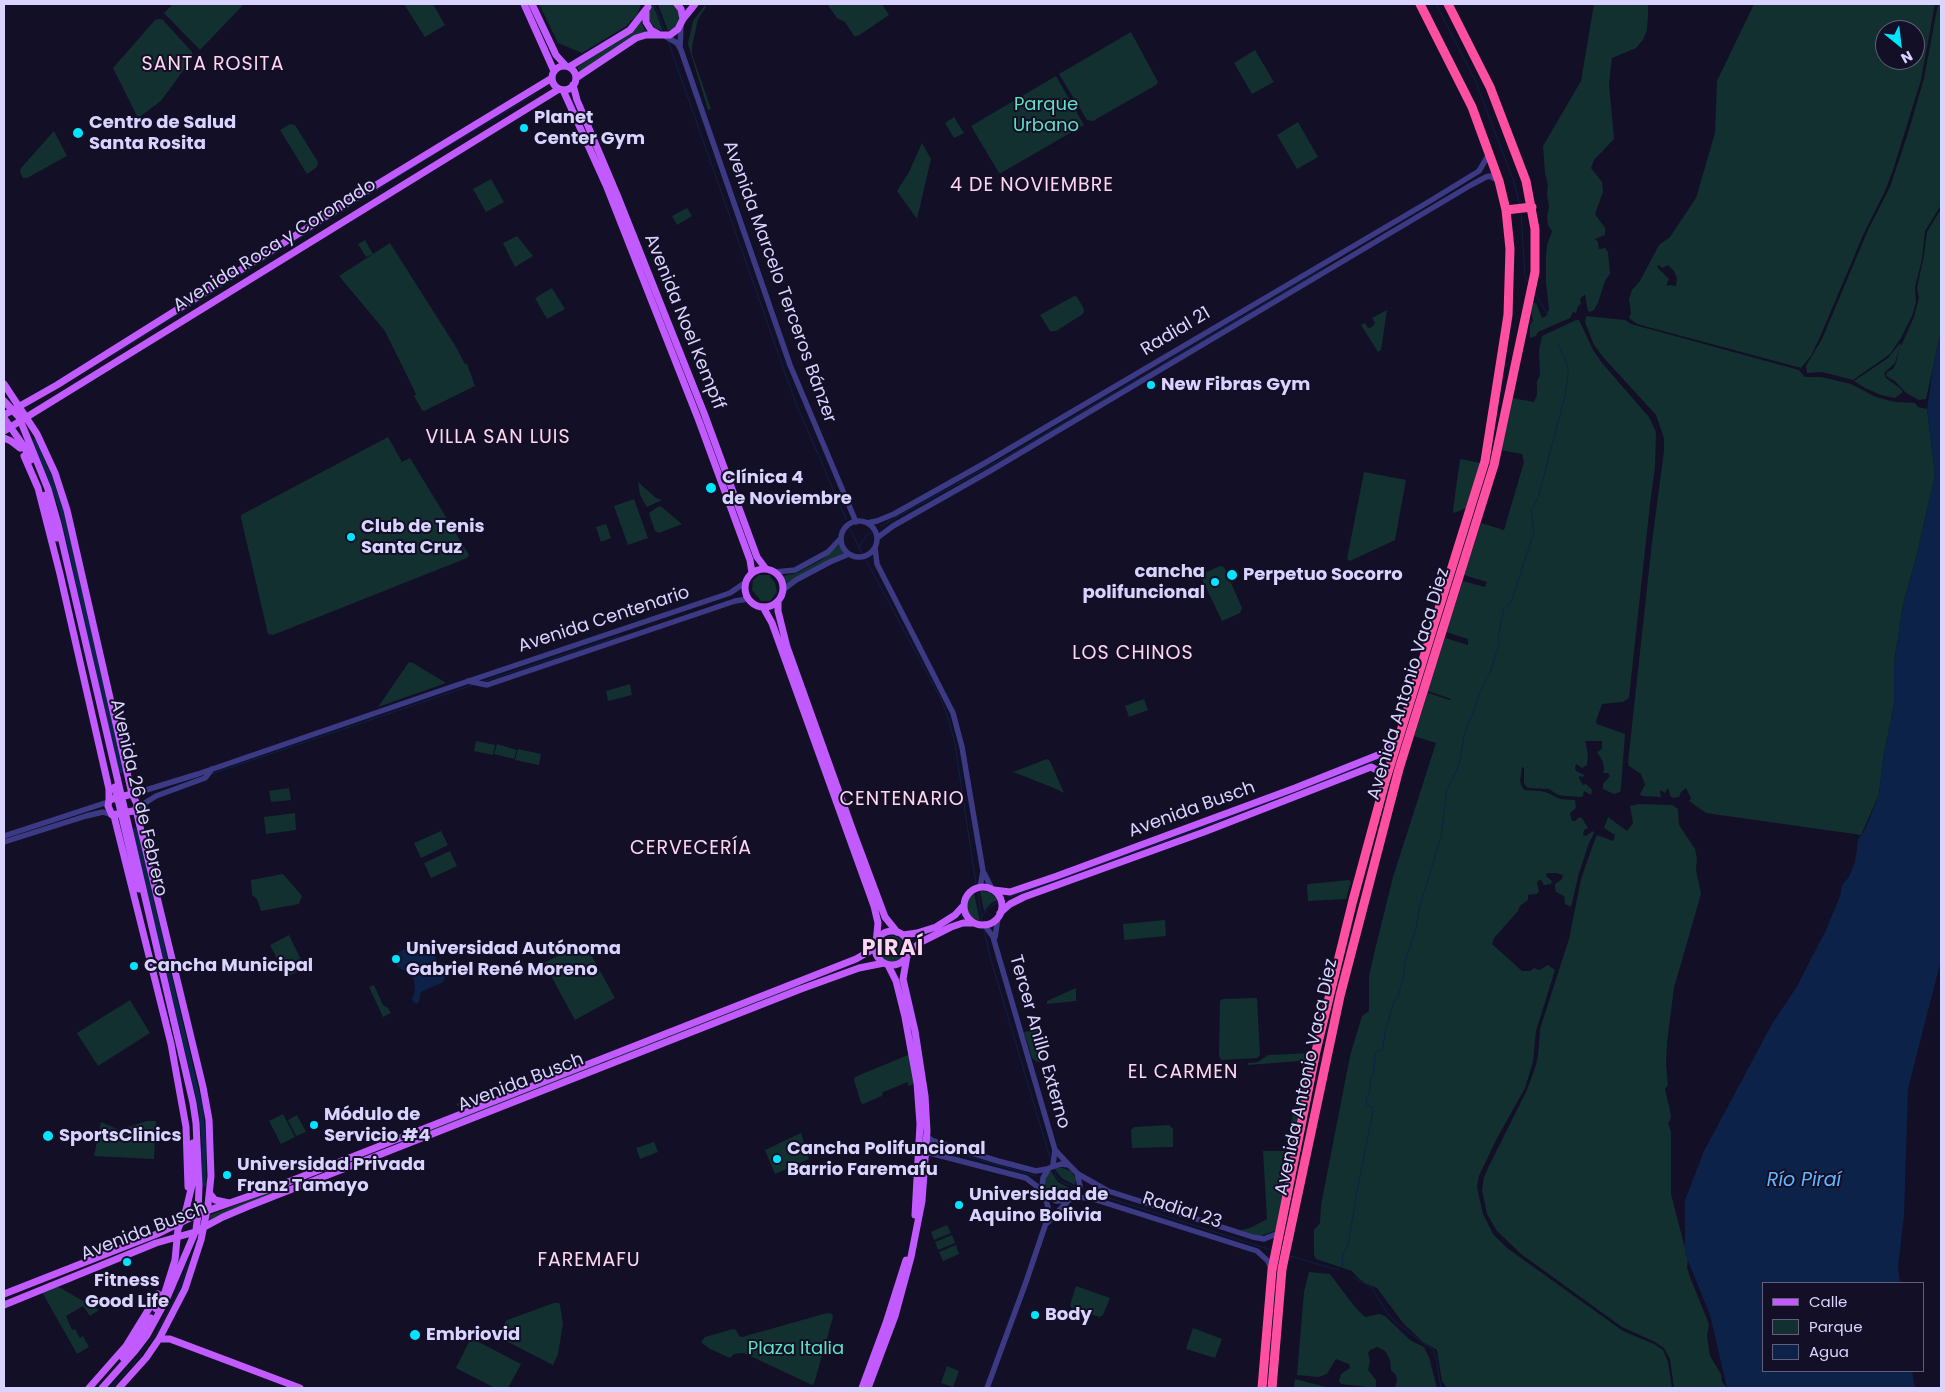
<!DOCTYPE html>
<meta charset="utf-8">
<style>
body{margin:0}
#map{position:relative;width:1945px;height:1392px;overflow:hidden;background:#130f26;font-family:Poppins,sans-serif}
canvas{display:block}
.frame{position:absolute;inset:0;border:5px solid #d9d4ff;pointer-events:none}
.legend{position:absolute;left:1762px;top:1282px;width:162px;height:90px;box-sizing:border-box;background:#130f26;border:1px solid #625e7d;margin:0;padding:6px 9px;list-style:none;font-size:15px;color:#d9d4ff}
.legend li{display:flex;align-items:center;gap:10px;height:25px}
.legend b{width:25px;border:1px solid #625e7d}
.north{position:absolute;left:1875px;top:20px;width:50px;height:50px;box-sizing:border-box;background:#130f26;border:1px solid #625e7d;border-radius:50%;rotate:151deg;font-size:14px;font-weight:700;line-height:20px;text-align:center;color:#d9d4ff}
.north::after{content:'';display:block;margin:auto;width:18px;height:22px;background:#00e5ff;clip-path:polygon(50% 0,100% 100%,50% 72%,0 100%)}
</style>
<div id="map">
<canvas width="1945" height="1392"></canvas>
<div class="frame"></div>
<ul class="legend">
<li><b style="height:6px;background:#c25bff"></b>Calle</li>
<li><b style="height:14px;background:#12302f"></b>Parque</li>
<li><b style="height:14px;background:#0c2248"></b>Agua</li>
</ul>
<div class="north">N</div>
</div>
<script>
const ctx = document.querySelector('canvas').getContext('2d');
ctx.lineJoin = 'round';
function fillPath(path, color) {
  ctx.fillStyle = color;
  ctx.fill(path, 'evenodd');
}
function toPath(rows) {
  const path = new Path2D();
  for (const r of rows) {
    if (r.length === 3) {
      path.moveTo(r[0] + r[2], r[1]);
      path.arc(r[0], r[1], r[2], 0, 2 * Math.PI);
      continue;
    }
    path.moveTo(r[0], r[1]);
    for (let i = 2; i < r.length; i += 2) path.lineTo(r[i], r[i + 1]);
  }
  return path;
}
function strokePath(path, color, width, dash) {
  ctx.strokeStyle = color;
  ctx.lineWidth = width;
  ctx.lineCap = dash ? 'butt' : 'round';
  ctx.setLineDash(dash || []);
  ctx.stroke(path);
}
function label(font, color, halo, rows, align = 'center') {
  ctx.font = font + ' Poppins,sans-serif';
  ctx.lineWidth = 4;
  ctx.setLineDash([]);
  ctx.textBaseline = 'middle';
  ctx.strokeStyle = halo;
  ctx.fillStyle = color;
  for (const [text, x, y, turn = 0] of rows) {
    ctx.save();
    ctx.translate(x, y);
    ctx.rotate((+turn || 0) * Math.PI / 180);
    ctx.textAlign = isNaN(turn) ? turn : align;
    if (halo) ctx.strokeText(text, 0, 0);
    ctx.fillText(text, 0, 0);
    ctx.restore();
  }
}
fillPath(toPath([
 [173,4,244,4,200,50,164,13],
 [404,4,433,4,445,25,425,37],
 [539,4,641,4,637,15,625,27,582,53,558,43],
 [658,4,673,4,679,10,680,20,675,28,671,30,668,31],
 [827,4,882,4,889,15,858,36,854,36,845,22,837,18],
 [1594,4,1648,4,1648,15,1647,30,1643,40,1636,48,1612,58,1609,84,1614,139,1594,160,1591,168,1602,182,1603,192,1595,214,1605,228,1605,235,1595,239,1598,242,1599,249,1605,248,1608,252,1610,274,1605,281,1598,303,1594,310,1590,312,1588,311,1585,294,1580,299,1581,304,1578,306,1576,313,1573,312,1570,318,1538,332,1536,336,1530,338,1530,326,1533,320,1531,311,1532,304,1536,303,1542,318,1546,316,1549,309,1546,283,1546,257,1547,245,1552,231,1548,225,1547,216,1549,207,1547,194,1548,185,1545,173,1543,146,1581,81],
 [1754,4,1935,4,1921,80,1893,170,1885,191,1864,233,1820,337,1811,356,1801,368,1637,324,1629,318,1631,313,1629,299,1632,290,1640,281,1659,245,1670,237,1696,198,1715,133,1717,81],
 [1885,30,1915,30,1915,60,1885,60],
 [1659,265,1662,268,1668,265,1674,271,1677,278,1676,286,1670,285,1666,286,1669,279,1658,268,1657,266],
 [1938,4,1941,4,1941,205,1925,231,1922,259,1915,287,1916,303,1912,316,1901,338,1890,354,1853,380,1822,372,1807,373,1806,366,1822,339,1868,230,1890,187,1909,130,1924,78],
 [653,5,663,31,655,28,649,20,648,15],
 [705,5,706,7,698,19,692,47,692,54,711,109,708,110,688,44,693,21],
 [159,19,163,20,192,52,193,57,161,101,138,118,113,68,155,20],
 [641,22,646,32,580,72,577,67,629,34],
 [1131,32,1158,82,1156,85,1093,121,1087,120,1059,74],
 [1255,50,1274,82,1252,94,1234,63],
 [1056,76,1084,125,1001,173,999,173,971,126],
 [954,117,964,133,954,138,945,123],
 [1298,122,1318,157,1297,169,1277,135],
 [290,124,295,125,318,162,317,167,307,174,280,130],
 [54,131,67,156,27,178,23,178,20,172,21,168],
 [922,143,931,159,917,219,897,191,909,172],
 [491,179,504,202,486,212,473,189],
 [687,208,692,216,677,225,672,216],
 [1941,209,1941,331,1926,399,1919,400,1906,393,1895,381,1886,376,1887,372,1893,369,1896,363,1900,347,1895,363,1884,373,1886,378,1901,389,1903,392,1895,398,1881,395,1865,388,1854,381,1888,358,1900,343,1901,346,1914,317,1919,298,1917,288,1924,255,1927,232],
 [517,236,533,256,515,267,503,243],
 [365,240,373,254,390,243,456,347,465,364,467,364,475,386,424,411,422,410,414,396,416,394,385,331,339,276,373,254,366,257,358,244],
 [552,288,565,309,547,319,535,298],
 [1074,296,1077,297,1083,307,1084,311,1083,314,1056,331,1050,331,1040,315],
 [1387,310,1381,350,1378,352,1361,325,1365,323,1368,328,1372,327,1375,323,1372,318],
 [1586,316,1625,320,1631,324,1799,370,1805,377,1821,377,1851,384,1876,397,1895,402,1915,403,1918,407,1927,409,1935,475,1917,554,1903,605,1894,663,1894,705,1883,759,1879,794,1861,835,1706,813,1689,801,1691,798,1686,788,1681,792,1679,797,1674,798,1671,797,1668,788,1665,793,1661,790,1660,792,1661,797,1642,796,1640,794,1645,785,1643,779,1641,774,1629,766,1628,762,1652,542,1664,451,1664,438,1656,415,1603,357,1594,345,1585,322],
 [1576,320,1579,320,1593,350,1602,363,1649,417,1656,432,1655,467,1650,504,1629,698,1623,702,1602,704,1596,721,1597,724,1625,734,1621,788,1620,792,1614,794,1603,789,1603,784,1610,776,1608,773,1603,773,1604,769,1603,762,1597,752,1602,749,1602,741,1585,741,1588,754,1587,765,1582,768,1576,764,1575,768,1576,771,1584,775,1583,777,1579,776,1579,778,1583,785,1586,784,1592,790,1591,795,1584,791,1583,796,1581,797,1566,796,1558,795,1549,789,1528,788,1524,784,1524,768,1522,767,1520,782,1524,790,1541,791,1548,793,1560,799,1575,800,1576,808,1570,813,1572,821,1575,821,1579,817,1582,818,1588,828,1584,830,1583,835,1586,836,1593,831,1594,833,1589,843,1579,873,1571,907,1565,904,1564,896,1556,892,1555,888,1555,884,1562,879,1563,875,1556,873,1547,873,1546,876,1552,881,1551,884,1544,885,1541,880,1539,880,1537,883,1539,891,1537,894,1528,895,1528,900,1520,906,1518,911,1494,938,1492,944,1522,971,1530,971,1534,968,1539,970,1548,965,1555,970,1536,1031,1533,1062,1525,1088,1496,1140,1479,1176,1477,1187,1483,1214,1493,1234,1507,1248,1623,1331,1654,1344,1663,1350,1668,1362,1672,1388,1447,1388,1442,1381,1437,1350,1423,1342,1403,1323,1377,1288,1365,1283,1356,1276,1352,1271,1316,1259,1314,1255,1314,1230,1320,1223,1321,1205,1350,1056,1362,1016,1369,1011,1369,976,1373,958,1393,877,1436,743,1414,736,1428,693,1450,700,1451,699,1428,691,1445,638,1468,645,1468,639,1446,632,1463,581,1485,587,1487,582,1464,575,1481,523,1504,530,1524,462,1522,454,1500,450,1512,398,1534,402,1537,395,1537,381,1540,375,1539,351,1542,336],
 [388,437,402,462,410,458,469,555,467,558,273,635,268,634,241,518,241,515],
 [1460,459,1481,463,1466,508,1454,513,1453,510],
 [1364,472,1406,480,1395,540,1350,561,1347,559],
 [638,482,656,498,662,500,647,507,640,495],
 [634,499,648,538,628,545,614,506],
 [659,506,663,508,682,524,659,533,655,531,649,513],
 [606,524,611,538,601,542,596,527],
 [839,545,844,553,786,584,783,576,797,573,823,559],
 [1220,566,1224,567,1242,608,1240,613,1222,621,1200,575],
 [759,575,769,575,775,583,777,592,770,601,761,601,752,590,753,580],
 [409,662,413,663,446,683,378,707],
 [630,684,632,695,608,701,606,691],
 [1144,699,1148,710,1129,717,1125,706],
 [476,741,495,745,493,755,474,751],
 [497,744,517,750,514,759,494,754],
 [518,749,541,754,539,765,515,760],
 [1047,759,1050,761,1064,793,1054,788,1013,772],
 [289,788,291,800,271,802,269,791],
 [1639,804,1672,805,1678,809,1679,825,1695,849,1697,858,1696,870,1701,894,1674,988,1667,1042,1666,1064,1668,1085,1665,1089,1671,1115,1670,1121,1668,1123,1671,1132,1671,1194,1688,1260,1687,1267,1690,1277,1709,1324,1707,1336,1710,1356,1721,1374,1722,1382,1727,1388,1674,1388,1670,1359,1664,1348,1655,1342,1622,1327,1521,1254,1497,1231,1487,1214,1482,1190,1484,1177,1488,1168,1527,1090,1535,1068,1538,1056,1540,1029,1569,939,1581,879,1594,842,1597,835,1613,841,1614,839,1615,835,1604,828,1608,817,1627,831,1633,823,1630,806],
 [295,813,296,830,266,834,264,817],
 [441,831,448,845,421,858,414,843],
 [450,851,457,866,431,878,424,863],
 [283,874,302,896,299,904,261,911,257,899,252,895,251,880],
 [1349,880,1351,882,1346,899,1308,901,1307,885,1309,884],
 [980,891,990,892,998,900,991,903,984,911],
 [974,893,980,921,971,917,968,911,967,902,970,896],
 [1165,920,1166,936,1124,940,1123,924],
 [289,935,305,968,286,977,270,945],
 [892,949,13],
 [584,942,615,998,575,1020,544,963],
 [800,984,800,986,607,1062,608,1060],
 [374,985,383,1005,388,1008,391,1013,383,1017,369,987],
 [1076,988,1076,1001,1047,1004,1047,1001],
 [1257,998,1260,1055,1257,1058,1221,1060,1219,1056,1220,1001,1223,999],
 [130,1000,150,1033,98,1066,77,1033],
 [1043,1028,1044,1058,1041,1062,1037,1062,1032,1058,1024,1032],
 [1310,1053,1312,1055,1294,1144,1292,1145,1273,1145,1285,1145,1287,1143,1303,1064,1301,1061,1248,1065,1248,1063,1258,1062,1268,1055],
 [908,1055,911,1056,915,1081,913,1084,908,1086,908,1082,883,1092,882,1096,863,1104,861,1103,854,1080,855,1077],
 [601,1062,602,1065,410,1140,409,1138],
 [523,1077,525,1079,524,1080,458,1106,456,1104],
 [283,1114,295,1137,281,1144,269,1121],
 [297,1115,306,1132,296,1136,288,1120],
 [147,1121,156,1121,154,1159,94,1156,101,1122,119,1130],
 [1169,1125,1173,1129,1173,1147,1132,1148,1131,1130,1134,1127],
 [801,1133,809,1159,775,1174,765,1150],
 [654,1142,658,1152,640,1159,636,1148],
 [1263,1151,1288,1151,1292,1154,1277,1230,1261,1236,1239,1231,1252,1227,1267,1219],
 [1059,1167,1071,1171,1076,1179,1075,1185,1063,1179,1059,1175,1055,1169],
 [1051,1171,1058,1182,1074,1191,1071,1194,1067,1197,1059,1199,1051,1196,1046,1190,1045,1182,1046,1176],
 [273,1191,274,1193,209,1221,210,1215],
 [947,1225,951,1233,934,1240,931,1232],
 [952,1235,955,1243,938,1250,935,1242],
 [956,1245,959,1254,943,1261,939,1252],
 [1309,1272,1330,1274,1355,1307,1365,1317,1379,1314,1385,1316,1410,1340,1424,1347,1429,1357,1437,1388,1395,1388,1397,1380,1396,1375,1391,1370,1390,1360,1385,1351,1377,1347,1370,1350,1368,1353,1370,1361,1368,1370,1376,1380,1376,1388,1341,1384,1339,1381,1341,1374,1350,1368,1349,1364,1336,1359,1327,1374,1319,1377,1297,1375,1304,1292],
 [57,1286,99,1310,90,1316,83,1306,66,1316,72,1330,75,1329,80,1338,83,1336,89,1347,77,1354,42,1292],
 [1076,1286,1110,1298,1103,1315,1100,1317,1072,1309,1070,1305],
 [554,1303,559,1303,560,1305,563,1324,558,1354,553,1365,508,1342,505,1336,504,1324,507,1320],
 [827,1313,832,1314,833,1317,814,1384,812,1385,744,1353,734,1354,730,1358,710,1349,701,1342,705,1337,733,1329,736,1330,739,1336,742,1337],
 [1193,1328,1222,1339,1215,1358,1186,1349],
 [471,1338,521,1364,508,1388,495,1388,456,1368],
 [947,1366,959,1371,953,1387,941,1383],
 [1295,1379,1330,1388,1294,1388]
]), '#12302f');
fillPath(toPath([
 [1941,333,1941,960,1908,1089,1904,1215,1898,1267,1900,1283,1764,1283,1764,1371,1912,1371,1915,1388,1727,1388,1710,1315,1685,1253,1685,1200,1704,1151,1772,1024,1796,988,1826,930,1840,896,1842,885,1849,877,1855,862,1858,840,1866,827,1879,794,1883,759,1894,705,1894,663,1903,605,1917,554,1935,475,1927,409,1934,361],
 [423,941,430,945,445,978,443,982,421,992,419,1002,416,1004,412,1000,415,991,414,979,410,974,398,967,395,963,395,959,398,952]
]), '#0c2248');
strokePath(toPath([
 [654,4,665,31],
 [1436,4,1475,80,1514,182,1520,206],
 [668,41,795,401,846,519],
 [1521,212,1525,277,1528,282],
 [1534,292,1549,317],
 [113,355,418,164,537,93],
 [881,526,1011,454,1321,270],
 [849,527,862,553],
 [859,547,866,536,872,532],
 [866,560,941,699,948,718,955,744,976,884],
 [482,682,619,636],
 [211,774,473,685],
 [978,893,982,921],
 [1010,897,1190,832,1386,757],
 [982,916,988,908,998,902],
 [984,930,991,960,1051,1161],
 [931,1146,1036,1176],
 [1054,1171,1057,1178,1062,1182,1075,1187],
 [1084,1190,1271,1250],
 [1290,1256,1339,1270],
 [1342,1267,1343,1254,1348,1245,1358,1186,1373,1111,1372,1107,1367,1105,1366,1099,1370,1090,1370,1078,1374,1072,1375,1054,1377,1051,1382,1050,1383,1047,1385,1032,1394,1002,1398,997,1404,974,1404,965,1416,929,1419,909,1441,837,1447,789,1459,765,1464,736,1485,680,1489,676,1499,644,1498,636,1504,609,1511,602,1534,532,1531,511,1538,498,1565,396,1568,377,1568,366,1557,342],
 [1353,1277,1371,1287,1388,1314,1394,1321,1433,1350,1436,1357,1441,1388],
 [111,1388,134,1363,157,1332,177,1294,190,1260]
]), '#0c2248', 1);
strokePath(toPath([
 [34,441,50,478,61,508,121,771],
 [135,830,201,1110,204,1145,204,1184]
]), '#0c2248', 4.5);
strokePath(toPath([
 [665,36,677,43,681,50,790,365,856,522],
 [680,48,681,25],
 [859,539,18],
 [867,523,877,521,894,514,985,463,1430,201,1479,171,1489,154],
 [877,538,893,526,990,471,1471,185,1486,177,1490,176,1499,181],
 [875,548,877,564,953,713,962,747,983,871,980,887],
 [775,572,795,570,828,552,841,538],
 [783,590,796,580,830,562,849,554],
 [468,681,487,685,735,601,748,599],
 [133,794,198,774,454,686,730,593,746,582],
 [137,808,156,796,205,778,212,769],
 [4,836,108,802],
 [4,842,86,816,103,812,112,815],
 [984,873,992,889],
 [984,924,993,937,1055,1150,1053,1165],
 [995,937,998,918],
 [926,1136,933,1141,998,1161,1036,1171,1047,1169],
 [1055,1150,1069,1165],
 [926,1152,1026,1178,1043,1191],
 [1078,1174,1108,1191,1253,1237,1264,1239,1279,1233],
 [1073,1197,1090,1198,1257,1251,1268,1261,1271,1269],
 [1047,1223,1068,1201],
 [987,1388,1026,1282,1047,1220,1048,1207,1042,1188,1043,1178,1049,1168,1061,1164,1069,1165,1077,1173,1080,1186,1077,1192,1069,1200,1056,1201,1045,1194]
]), '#3d3a85', 5.5);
strokePath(toPath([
 [524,4,554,71],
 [532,4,556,55,566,66],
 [646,10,646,22,651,30,660,35,670,35,678,29,683,19,681,9,677,4],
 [683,19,695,4],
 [564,78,12],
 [569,67,630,30,648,7],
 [576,78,636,38,646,35,660,35],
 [573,85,577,100,618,197,704,413,757,557,766,569],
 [563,90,606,185,699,421,750,560,752,573],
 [4,384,37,434,55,473,67,510,132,794,137,804,136,810,133,811,112,815,108,806,109,800,132,794],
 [4,401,19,417,48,489,58,524,193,1103,196,1123,199,1186,198,1214,196,1230,166,1300,147,1335,134,1352,102,1388],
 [4,415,57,385,368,190,552,78],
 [4,418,23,445,31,460],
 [4,431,559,89],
 [4,438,11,441,20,448],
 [24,456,38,488,60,574,109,789,109,800],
 [45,495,57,538],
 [764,588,19],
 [778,601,778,611,787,647,854,834,885,917,897,932],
 [763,607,772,623,874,906,878,923,876,943],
 [115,787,139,889],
 [114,816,171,1044,186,1127,188,1187],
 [983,906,19],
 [994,890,1010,892,1057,876,1295,788,1383,753,1396,743],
 [1000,913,1010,904,1024,897,1204,832,1371,767,1381,772,1385,782],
 [892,948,17],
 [903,935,917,933,936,927,955,915,964,905],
 [908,953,921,942,951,927,963,923,974,923],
 [888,965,896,981,905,1017,917,1083,920,1124,915,1215],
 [210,1194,215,1200,229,1203],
 [4,1294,157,1234,198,1214,278,1186,856,959,875,948],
 [4,1305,156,1243,195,1232,223,1217,249,1206,801,989,859,968,884,963],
 [156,1309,165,1292,175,1260,178,1229,186,1210,192,1185,194,1162,193,1143],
 [159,1339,170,1339,300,1388],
 [123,1358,151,1318],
 [89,1388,126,1346,158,1294],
 [119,1388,146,1358,159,1339,185,1289,201,1240,208,1205,211,1176,209,1120,203,1087,136,810],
 [862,1388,886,1323,906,1260],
 [868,1388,895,1316,911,1257,922,1201,927,1131,925,1096,915,1031,903,979,907,956]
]), '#c25bff', 7);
strokePath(toPath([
 [1506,210,1532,207],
 [1262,1388,1272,1270,1316,1051,1353,900,1385,782,1485,461,1508,315,1510,249,1506,210,1499,181,1472,107,1420,4],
 [1272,1388,1282,1269,1340,996,1399,769,1494,465,1535,272,1535,229,1526,181,1490,87,1448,4]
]), '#ff4fa3', 9);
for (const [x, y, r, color] of [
 [524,128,5,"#00e5ff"],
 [78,133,6,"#00e5ff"],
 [1151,385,5,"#00e5ff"],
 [711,488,6,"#00e5ff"],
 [351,537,5,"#00e5ff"],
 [1232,575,6,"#00e5ff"],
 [1215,582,5,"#00e5ff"],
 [396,959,5,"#00e5ff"],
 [134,966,5,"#00e5ff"],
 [314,1125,5,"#00e5ff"],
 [48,1136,6,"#00e5ff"],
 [777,1159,5,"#00e5ff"],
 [227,1175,5,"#00e5ff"],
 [959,1205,5,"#00e5ff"],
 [127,1262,5,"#00e5ff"],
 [1035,1315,5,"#00e5ff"],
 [415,1335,6,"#00e5ff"]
]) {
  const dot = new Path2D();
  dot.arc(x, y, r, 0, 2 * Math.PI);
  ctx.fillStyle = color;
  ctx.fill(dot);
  strokePath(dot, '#130f26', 2);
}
label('18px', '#5fe0c0', '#130f26', [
 ["Parque",1046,105],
 ["Urbano",1046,126],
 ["Plaza Italia",796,1349]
]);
label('bold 18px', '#d9d4ff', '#130f26', [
 ["Planet",534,118],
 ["Center Gym",534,139],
 ["Centro de Salud",89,123],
 ["Santa Rosita",89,144],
 ["New Fibras Gym",1161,385],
 ["Clínica 4",722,478],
 ["de Noviembre",722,499],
 ["Club de Tenis",361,527],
 ["Santa Cruz",361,548],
 ["cancha",1205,572,"right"],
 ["polifuncional",1205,593,"right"],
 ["Perpetuo Socorro",1243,575],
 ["Universidad Autónoma",406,949],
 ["Gabriel René Moreno",406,970],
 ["Cancha Municipal",144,966],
 ["Módulo de",324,1115],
 ["Servicio #4",324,1136],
 ["SportsClinics",59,1136],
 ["Cancha Polifuncional",787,1149],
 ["Barrio Faremafu",787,1170],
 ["Universidad Privada",237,1165],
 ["Franz Tamayo",237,1186],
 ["Universidad de",969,1195],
 ["Aquino Bolivia",969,1216],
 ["Fitness",127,1281,"center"],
 ["Good Life",127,1302,"center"],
 ["Body",1045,1315],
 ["Embriovid",426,1335]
], 'left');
label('18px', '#d9d4ff', '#130f26', [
 ["Avenida Roca y Coronado",275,246,-32],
 ["Avenida Marcelo Terceros Bánzer",779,282,70],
 ["Avenida Noel Kempff",684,322,68],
 ["Radial 21",1176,332,-31],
 ["Avenida Centenario",604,620,-18],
 ["Avenida Antonio Vaca Diez",1409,684,-73],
 ["Avenida 26 de Febrero",138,798,77],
 ["Avenida Busch",1192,810,-20],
 ["Tercer Anillo Externo",1039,1042,74],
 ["Avenida Antonio Vaca Diez",1307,1077,-78],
 ["Avenida Busch",521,1083,-21],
 ["Radial 23",1182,1211,18],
 ["Avenida Busch",144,1232,-21]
]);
ctx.letterSpacing = '1px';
label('19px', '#ffd6f0', '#130f26', [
 ["SANTA ROSITA",213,65],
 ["4 DE NOVIEMBRE",1032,186],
 ["VILLA SAN LUIS",498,438],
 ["LOS CHINOS",1133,654],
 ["CENTENARIO",902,800],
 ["CERVECERÍA",691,849],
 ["EL CARMEN",1183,1073],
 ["FAREMAFU",589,1261]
]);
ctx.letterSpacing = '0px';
label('italic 19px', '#62b6ff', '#130f26', [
 ["Río Piraí",1804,1181]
]);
ctx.letterSpacing = '1px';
label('bold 22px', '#ffd6f0', '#130f26', [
 ["PIRAÍ",893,949]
]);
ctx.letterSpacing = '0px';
</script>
